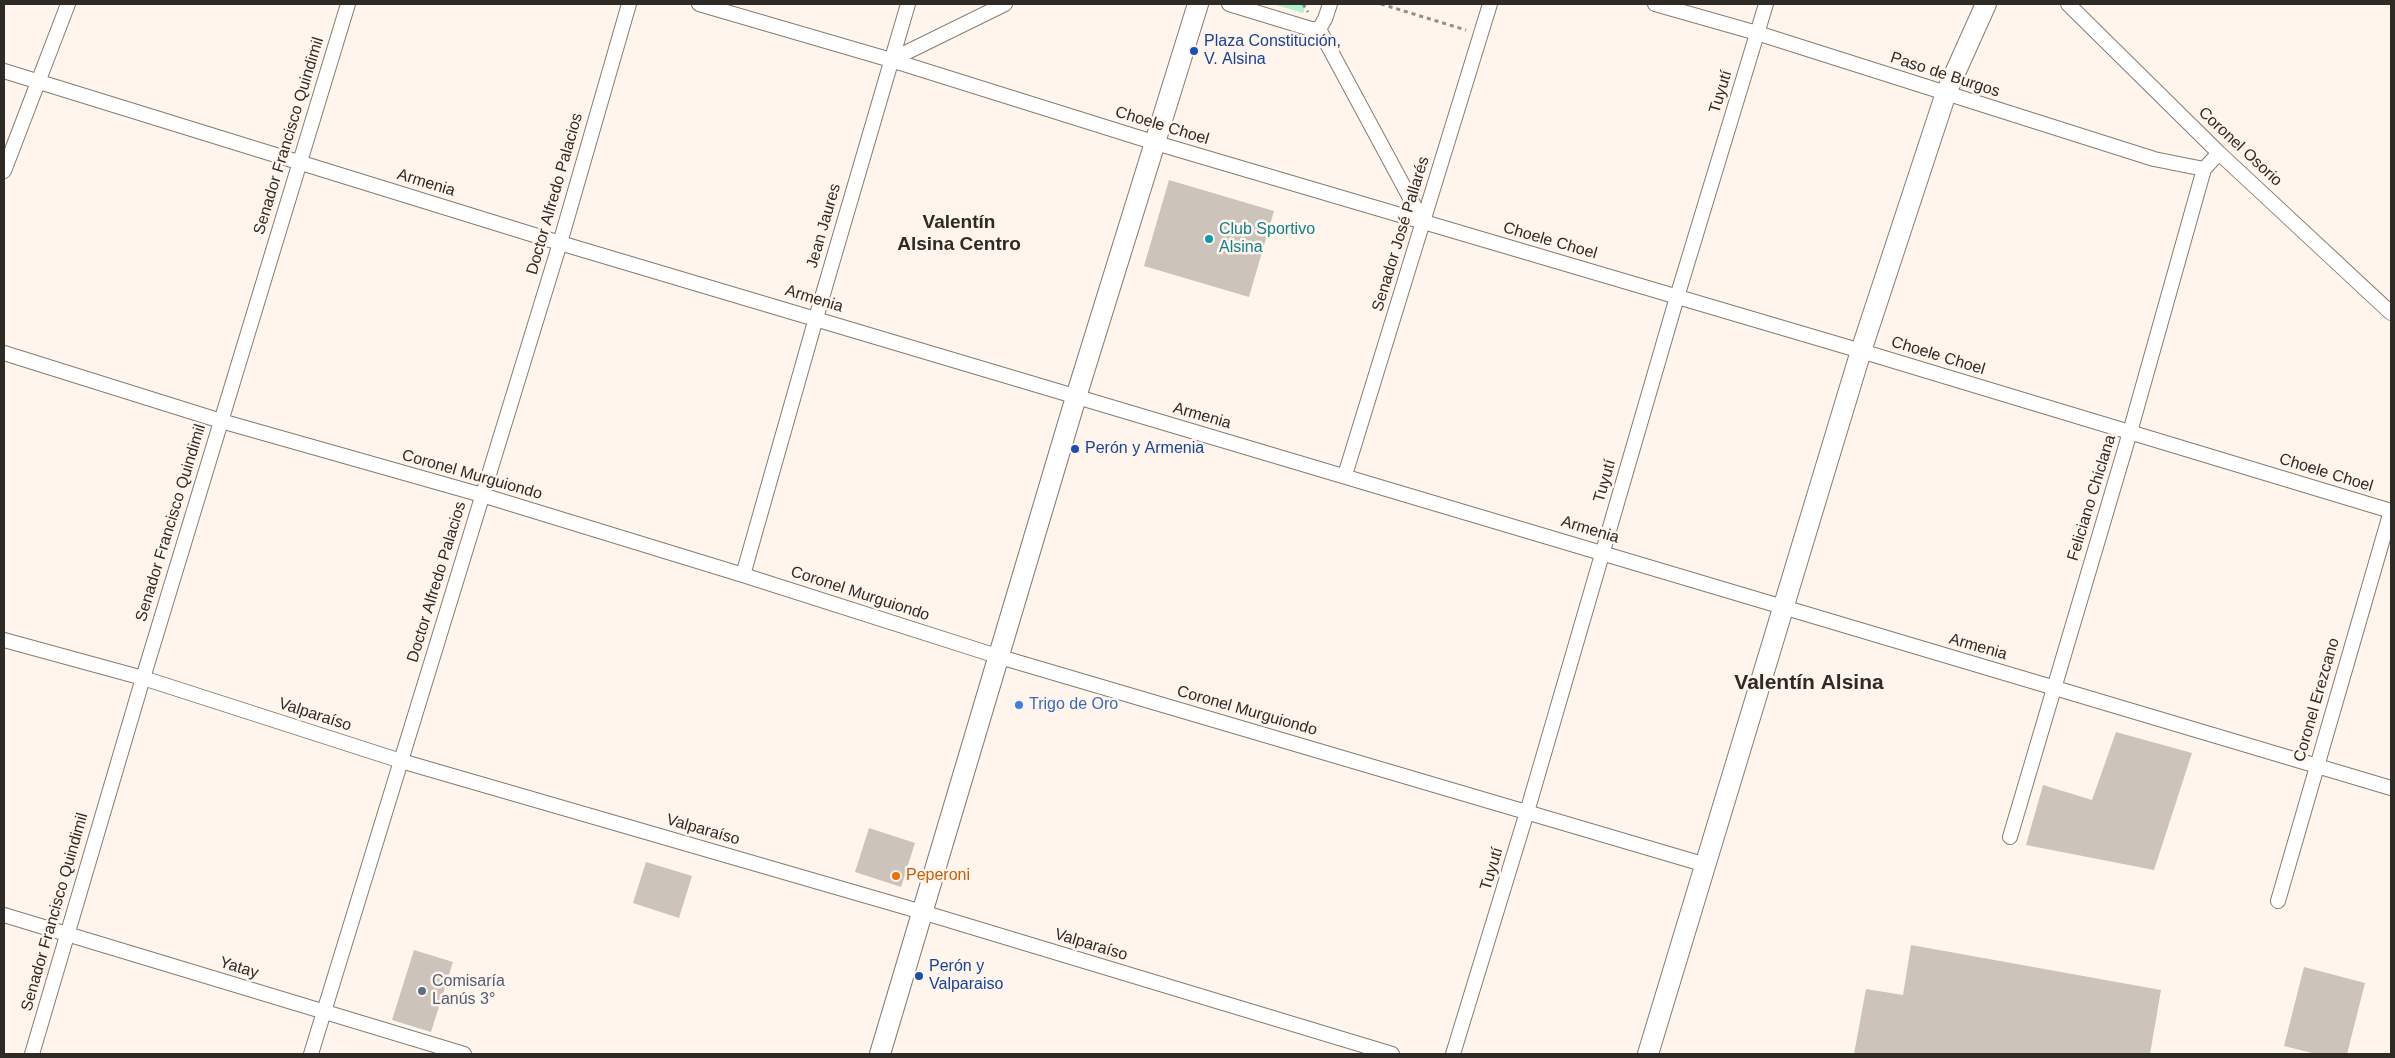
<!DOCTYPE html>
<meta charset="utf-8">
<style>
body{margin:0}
#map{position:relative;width:2395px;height:1058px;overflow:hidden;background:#fff5ec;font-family:Helvetica,sans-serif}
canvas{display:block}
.frame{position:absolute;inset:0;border:5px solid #2e2b27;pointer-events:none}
</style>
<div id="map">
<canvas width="2395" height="1058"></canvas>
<div class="frame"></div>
</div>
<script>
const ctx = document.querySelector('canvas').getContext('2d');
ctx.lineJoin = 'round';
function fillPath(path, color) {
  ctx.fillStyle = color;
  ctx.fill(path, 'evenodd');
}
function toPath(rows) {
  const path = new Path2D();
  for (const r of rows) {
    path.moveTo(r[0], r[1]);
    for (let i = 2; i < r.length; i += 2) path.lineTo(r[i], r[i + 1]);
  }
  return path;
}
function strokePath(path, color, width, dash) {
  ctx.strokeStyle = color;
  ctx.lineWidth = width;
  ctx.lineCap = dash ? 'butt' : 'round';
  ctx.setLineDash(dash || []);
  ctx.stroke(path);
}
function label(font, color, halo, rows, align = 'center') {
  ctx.font = font + ' Helvetica,sans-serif';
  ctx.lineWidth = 5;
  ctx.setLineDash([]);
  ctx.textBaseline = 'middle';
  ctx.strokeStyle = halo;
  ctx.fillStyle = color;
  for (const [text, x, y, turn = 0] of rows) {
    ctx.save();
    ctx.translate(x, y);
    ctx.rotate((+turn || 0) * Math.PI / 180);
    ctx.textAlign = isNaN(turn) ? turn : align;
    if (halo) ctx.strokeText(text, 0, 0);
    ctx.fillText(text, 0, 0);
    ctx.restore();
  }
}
fillPath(toPath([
 [1273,4,1306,4,1303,13]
]), '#b0f1d0');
fillPath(toPath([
 [1169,180,1274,211,1249,297,1144,266],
 [2116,732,2192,753,2154,870,2026,845,2043,785,2092,800],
 [869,828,915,843,901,887,855,872],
 [646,862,692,876,679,918,633,903],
 [1911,945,2161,990,2150,1054,1854,1054,1866,989,1903,995],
 [414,950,453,962,431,1032,392,1020],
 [2304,967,2365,983,2347,1054,2316,1054,2284,1046]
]), '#ccc3ba');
const street = toPath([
 [699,4,891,60,1156,143,1861,351,2391,511,2278,901],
 [1229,4,1311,29,1319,29],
 [1655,4,1757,33,2154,159,2204,169],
 [2068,4,2219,153,2391,313],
 [1319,29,1423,222],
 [1319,29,1325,19,1330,4],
 [891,60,1005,4],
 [4,71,560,243,2391,788],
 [4,171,68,4],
 [4,353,221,421,482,495,743,575,1000,657,1706,865],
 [1345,475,1490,4],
 [743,575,816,318,908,4],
 [4,640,143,678,401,761,922,912,1392,1054],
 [2010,837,2130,432,2204,169,2219,153],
 [4,915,464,1054],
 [32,1054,143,678,348,4],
 [311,1054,560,243,629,4],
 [1453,1054,1527,812,1677,297,1766,4]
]);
const secondary = toPath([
 [880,1054,1076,397,1198,4],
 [1648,1054,1861,351,1946,93,1986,4]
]);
strokePath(street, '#857c74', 16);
strokePath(secondary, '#857c74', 22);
strokePath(toPath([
 [1303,4,1308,12],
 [1381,4,1466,30]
]), '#948e87', 3, [4, 4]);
strokePath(street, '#fff', 14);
strokePath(secondary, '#fff', 20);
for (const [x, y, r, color] of [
 [1194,51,5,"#1a4fb4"],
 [1209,239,5,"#0f9aa8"],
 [1075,449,5,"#1a4fb4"],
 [1019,705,5,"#3f7fe0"],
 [896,876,5,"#e8710a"],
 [919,976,5,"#1a4fb4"],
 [422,991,5,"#5c6f8a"]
]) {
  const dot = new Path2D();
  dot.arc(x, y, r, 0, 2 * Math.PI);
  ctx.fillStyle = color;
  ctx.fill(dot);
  strokePath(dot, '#fff5ec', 2);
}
label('16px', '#164399', '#fff5ec', [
 ["Plaza Constitución,",1204,42],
 ["V. Alsina",1204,60],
 ["Perón y Armenia",1085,449],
 ["Perón y",929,967],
 ["Valparaiso",929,985]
], 'left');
label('16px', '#2e2b27', '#fff5ec', [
 ["Paso de Burgos",1945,75,18],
 ["Tuyutí",1721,92,-73],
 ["Choele Choel",1162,126,17],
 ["Senador Francisco Quindimil",289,136,-73],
 ["Coronel Osorio",2240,147,43],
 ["Armenia",426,183,17],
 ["Doctor Alfredo Palacios",555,194,-74],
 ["Jean Jaures",824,226,-74],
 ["Senador José Pallarés",1401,234,-73],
 ["Choele Choel",1550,241,16],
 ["Armenia",814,299,17],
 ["Choele Choel",1938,356,17],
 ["Armenia",1202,416,16],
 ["Choele Choel",2326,473,17],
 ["Coronel Murguiondo",472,475,16],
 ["Tuyutí",1605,481,-74],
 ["Feliciano Chiclana",2092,498,-73],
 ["Senador Francisco Quindimil",171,523,-73],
 ["Armenia",1590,530,17],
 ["Doctor Alfredo Palacios",437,582,-73],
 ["Coronel Murguiondo",860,594,18],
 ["Armenia",1978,647,16],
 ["Coronel Erezcano",2317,700,-74],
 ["Coronel Murguiondo",1247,711,16],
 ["Valparaíso",315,715,18],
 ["Valparaíso",703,830,16],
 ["Tuyutí",1492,869,-73],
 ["Senador Francisco Quindimil",55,912,-74],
 ["Valparaíso",1091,945,17],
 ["Yatay",239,968,17]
]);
label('16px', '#0d838f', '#fff5ec', [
 ["Club Sportivo",1219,230],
 ["Alsina",1219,248]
], 'left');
label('16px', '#366cbe', '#fff5ec', [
 ["Trigo de Oro",1029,705]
], 'left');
label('16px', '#c56008', '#fff5ec', [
 ["Peperoni",906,876]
], 'left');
label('16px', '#4e5e75', '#fff5ec', [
 ["Comisaría",432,982],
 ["Lanús 3°",432,1000]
], 'left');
label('bold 19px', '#2e2b27', '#fff5ec', [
 ["Valentín",959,223],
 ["Alsina Centro",959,245]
]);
label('bold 21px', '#2e2b27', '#fff5ec', [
 ["Valentín Alsina",1809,683]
]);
</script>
